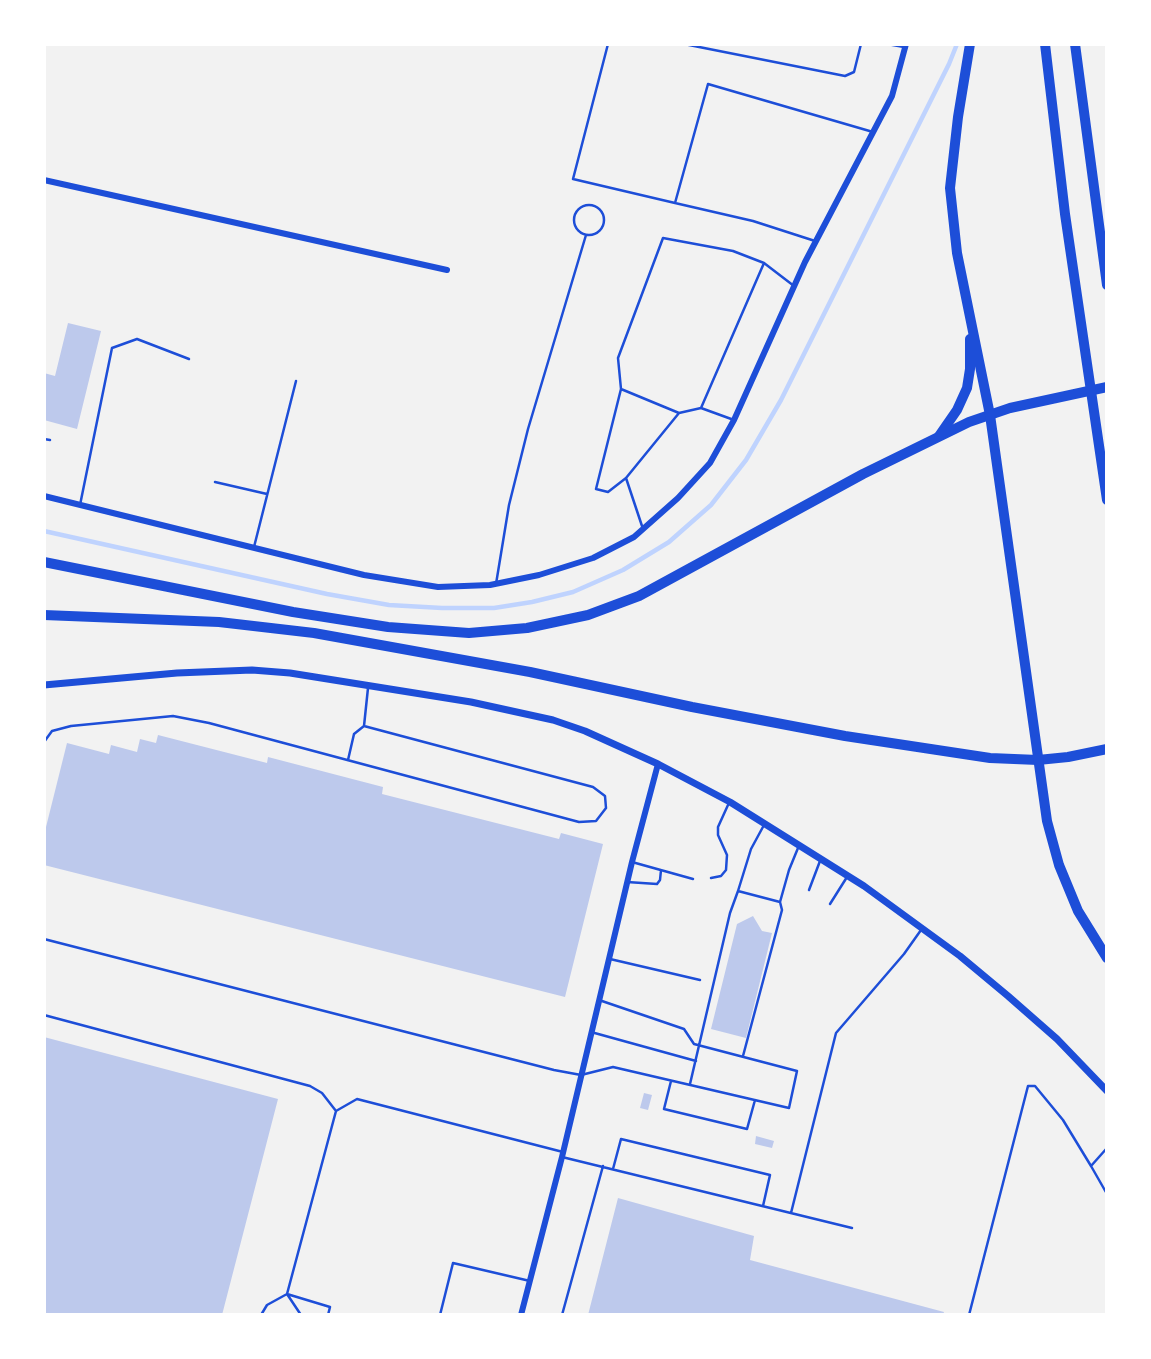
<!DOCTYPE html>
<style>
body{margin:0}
#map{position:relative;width:1151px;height:1359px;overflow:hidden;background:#f2f2f2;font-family:Karla,sans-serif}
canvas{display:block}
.frame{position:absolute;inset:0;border:46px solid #fff;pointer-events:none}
</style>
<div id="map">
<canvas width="1151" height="1359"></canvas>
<div class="frame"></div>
</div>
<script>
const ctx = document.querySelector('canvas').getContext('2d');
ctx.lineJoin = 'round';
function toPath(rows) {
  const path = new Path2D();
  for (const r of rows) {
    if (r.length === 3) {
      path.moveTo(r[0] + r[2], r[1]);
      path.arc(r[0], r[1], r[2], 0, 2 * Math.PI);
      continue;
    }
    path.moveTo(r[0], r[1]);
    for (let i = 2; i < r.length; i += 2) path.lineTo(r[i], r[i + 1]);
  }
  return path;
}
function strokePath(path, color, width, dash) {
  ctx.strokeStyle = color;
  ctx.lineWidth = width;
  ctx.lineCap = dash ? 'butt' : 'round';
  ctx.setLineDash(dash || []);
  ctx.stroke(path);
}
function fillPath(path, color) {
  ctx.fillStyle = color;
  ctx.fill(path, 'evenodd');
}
strokePath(toPath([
 [44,531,327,594,389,605,442,608,494,608,532,602,573,592,623,570,669,542,711,505,746,460,781,400,949,64,957,44]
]), '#bfd3fe', 4.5);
fillPath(toPath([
 [68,323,101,331,77,429,44,420,44,373,55,376],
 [158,735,267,763,268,757,383,787,382,794,559,839,561,833,603,844,565,997,44,865,44,835,67,743,109,754,111,745,137,752,140,739,156,743],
 [753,916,762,931,772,933,746,1038,711,1029,737,924],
 [44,1037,278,1099,222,1315,44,1315],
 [644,1093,652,1095,648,1110,640,1108],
 [756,1136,774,1141,772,1148,755,1144],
 [618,1198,754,1236,750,1260,944,1312,943,1315,588,1315]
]), '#bdc9ec');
strokePath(toPath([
 [608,44,573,179,675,203],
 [684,44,845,76,854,72,861,44],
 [887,44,904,47],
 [589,220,15],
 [815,241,753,221,675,203,708,84,873,132],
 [621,389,618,358,663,238,733,251,764,263,794,286],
 [734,420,701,408,764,263],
 [44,439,50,440],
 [626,478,608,492,596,489,621,389,679,413],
 [215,482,267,494],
 [80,505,112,348,137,339,189,359],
 [642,526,626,478,679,413,701,408],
 [254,547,296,381],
 [496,584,509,505,528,429,586,235],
 [364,726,368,688],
 [44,742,52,731,71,726,173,716,209,723,579,822,596,821,606,808,605,796,593,787,364,726,354,734,348,760],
 [764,825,751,849,738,891,780,902,789,870,798,848],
 [632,862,693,879],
 [711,878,721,876,726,870,727,855,718,835,718,827,728,805],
 [627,882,657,884,660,880,661,870],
 [809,890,820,861],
 [830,904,847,877],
 [44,939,554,1070,581,1075,613,1067,789,1108,797,1071,694,1044,684,1029,599,1000],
 [610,959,700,980],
 [44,1015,310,1086,322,1093,336,1111],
 [591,1032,696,1061],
 [743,1056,782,910,780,902],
 [671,1081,664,1109,747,1129,755,1100],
 [690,1084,730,913,738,891],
 [562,1157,852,1228],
 [1091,1166,1107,1194],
 [613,1169,621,1139,770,1175,763,1206],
 [791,1213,836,1033,904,954,921,930],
 [261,1315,267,1305,287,1294,330,1307,328,1315],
 [301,1315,287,1294,336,1111,357,1099,563,1152],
 [440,1315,453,1263,530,1281],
 [562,1315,603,1166],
 [969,1315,1028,1086,1035,1086,1063,1120,1091,1166,1107,1148]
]), '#1d4ed8', 2.5);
strokePath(toPath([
 [44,180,447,270],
 [44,496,364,575,438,587,490,585,539,575,593,558,634,537,678,498,710,463,734,420,805,262,892,96,906,44],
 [521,1315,562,1157,632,862,658,764]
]), '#1d4ed8', 6);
strokePath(toPath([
 [44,685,177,673,252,670,290,673,471,702,553,720,585,731,658,764,730,802,864,886,960,956,1008,996,1057,1039,1107,1091]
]), '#1d4ed8', 7);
strokePath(toPath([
 [44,562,293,612,388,627,469,633,527,628,588,615,639,596,863,474,969,422,1010,408,1107,387],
 [44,615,219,622,314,633,530,672,692,707,845,736,990,758,1038,760,1068,757,1107,749]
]), '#1d4ed8', 10);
strokePath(toPath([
 [970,44,958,117,950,188,957,253,990,415,1047,821,1059,865,1078,911,1107,958],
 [1045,44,1065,214,1107,500],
 [1075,44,1107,285],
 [939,436,957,410,967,388,970,369,970,339]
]), '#1d4ed8', 10);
</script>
